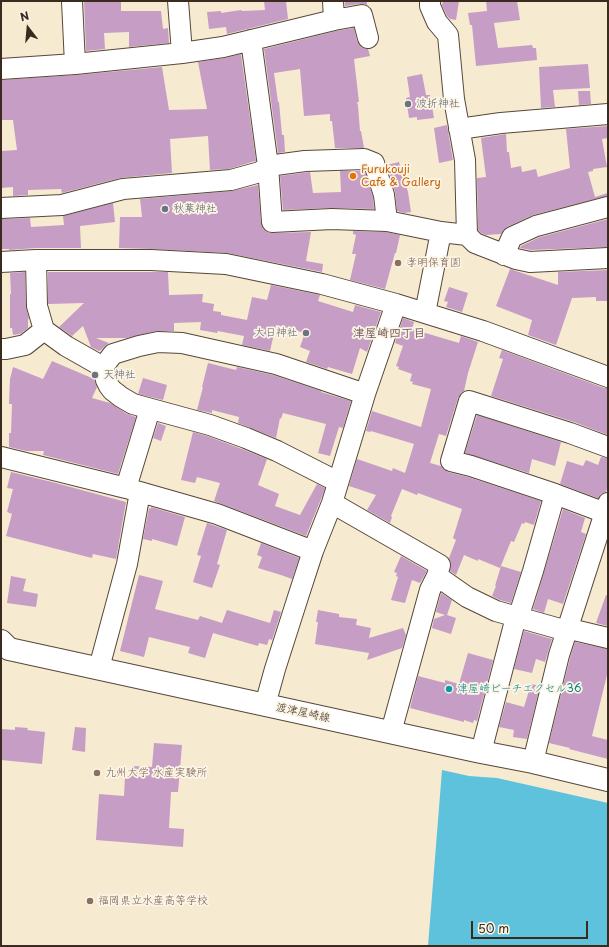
<!DOCTYPE html>
<meta charset="utf-8">
<style>
body{margin:0}
#map{position:relative;width:609px;height:947px;overflow:hidden;background:#f6ead1;font-family:"Playpen Sans",sans-serif}
canvas{display:block}
.frame{position:absolute;inset:0;border:2px solid #3b2a1e;pointer-events:none}
.north{position:absolute;left:8px;top:8px;width:40px;height:40px;-webkit-text-stroke:3px #fcf5e5;paint-order:stroke;rotate:344deg;font-size:11px;font-weight:700;line-height:16px;text-align:center;color:#3b2a1e}
.north::after{content:'';display:block;margin:auto;width:14px;height:18px;background:#3b2a1e;clip-path:polygon(50% 0,100% 100%,50% 72%,0 100%)}
.scale{position:absolute;left:471px;top:921px;width:117px;height:18px;box-sizing:border-box;border:2px solid #3b2a1e;border-top:0;padding-left:5px;font-size:12px;line-height:14px;white-space:nowrap;color:#3b2a1e;-webkit-text-stroke:3px #fcf5e5;paint-order:stroke}
</style>
<div id="map">
<canvas width="609" height="947"></canvas>
<div class="frame"></div>
<div class="north">N</div>
<div class="scale">50 m</div>
</div>
<script>
const ctx = document.querySelector('canvas').getContext('2d');
ctx.lineJoin = 'round';
function fillPath(path, color) {
  ctx.fillStyle = color;
  ctx.fill(path, 'evenodd');
}
function toPath(rows) {
  const path = new Path2D();
  for (const r of rows) {
    path.moveTo(r[0], r[1]);
    for (let i = 2; i < r.length; i += 2) path.lineTo(r[i], r[i + 1]);
  }
  return path;
}
function strokePath(path, color, width, dash) {
  ctx.strokeStyle = color;
  ctx.lineWidth = width;
  ctx.lineCap = dash ? 'butt' : 'round';
  ctx.setLineDash(dash || []);
  ctx.stroke(path);
}
function label(font, color, halo, rows, align = 'center') {
  ctx.font = font + ' "Playpen Sans","Klee One",sans-serif';
  ctx.lineWidth = 3.5;
  ctx.setLineDash([]);
  ctx.textBaseline = 'middle';
  ctx.strokeStyle = halo;
  ctx.fillStyle = color;
  for (const [text, x, y, turn = 0] of rows) {
    ctx.save();
    ctx.translate(x, y);
    ctx.rotate((+turn || 0) * Math.PI / 180);
    ctx.textAlign = isNaN(turn) ? turn : align;
    if (halo) ctx.strokeText(text, 0, 0);
    ctx.fillText(text, 0, 0);
    ctx.restore();
  }
}
fillPath(toPath([
 [442,770,469,776,497,778,608,803,608,946,428,946]
]), '#5ec2dc');
fillPath(toPath([
 [84,1,121,1,121,11,161,11,163,29,168,28,169,43,129,47,129,32,104,33,105,49,86,51],
 [264,1,286,1,288,19,227,34,226,27,209,29,207,12,221,11,221,13,241,10,242,11,265,10],
 [345,1,367,1,367,5,365,4,360,4,345,6],
 [443,1,459,1,456,20,450,19,447,16,442,5],
 [486,1,517,1,520,20,494,23,498,48,532,45,533,48,536,48,537,60,476,66,472,25,470,25,468,13,487,11],
 [354,28,357,41,360,46,365,49,368,49,370,56,354,59,359,102,357,102,358,106,360,131,361,131,364,148,335,148,332,121,330,121,330,114,304,116,300,69,274,73,278,102,279,102,282,135,284,135,285,152,278,153,264,49,336,31],
 [241,54,256,161,255,161,229,169,210,170,208,136,170,139,172,173,120,178,62,193,61,189,28,190,28,195,13,196,13,187,1,188,1,151,17,150,13,120,1,120,1,80,76,75,162,67,169,110,207,109,198,62,225,58],
 [588,64,590,88,553,90,555,107,541,108,539,67],
 [422,74,426,95,430,95,434,118,417,120,417,117,409,118,406,98,410,97,407,77],
 [578,91,590,91,591,104,579,105],
 [447,125,453,160,439,163,434,128],
 [608,126,608,138,602,139,607,167,593,169,593,171,588,172,595,197,608,193,608,196,533,215,507,227,501,234,486,235,481,233,478,230,477,178,486,177,481,138,506,134,507,152,509,152,511,168,521,166,522,172,536,169,538,177,570,168,566,129],
 [399,162,408,192,411,212,404,213,397,211,395,192,387,165],
 [340,171,362,171,365,172,373,197,374,209,331,208,283,210,280,176,310,172,313,193,341,192],
 [258,185,261,223,263,229,267,232,273,233,311,232,306,261,323,264,322,272,227,253,152,249,119,248,120,217,142,217,140,199,232,191],
 [113,203,115,222,80,226,81,248,36,248,9,250,9,249,1,249,1,219,30,218,31,227,64,225,63,216],
 [608,219,608,247,531,250,520,248,521,246,540,237],
 [353,231,386,232,400,235,396,253,395,253,385,289,350,280,356,254,352,254,356,235,353,234],
 [510,269,558,285,558,272,608,270,608,301,596,301,596,297,572,298,556,345,528,335,532,320,496,306],
 [25,272,26,306,29,319,28,319,28,328,20,334,13,335,12,328,10,328,10,294,11,294,10,273],
 [48,272,168,272,169,295,203,294,202,302,214,304,213,311,221,312,221,315,247,320,252,297,267,300,271,285,320,295,318,301,353,312,355,305,381,312,367,352,360,348,352,374,328,367,327,369,306,362,310,351,300,347,305,333,276,325,270,351,242,345,244,336,218,331,217,333,200,330,201,322,174,323,174,331,156,331,127,338,96,338,109,343,104,347,101,350,99,351,91,347,83,326,72,336,59,327,84,303,48,304],
 [449,287,468,293,462,312,446,307,448,302,444,301],
 [403,318,414,322,412,329,459,343,461,336,478,342,468,373,464,391,461,393,458,398,446,436,439,434,430,463,441,466,443,469,448,472,468,477,541,501,534,525,525,522,524,524,522,523,514,542,511,541,500,568,478,559,478,561,464,555,456,575,450,571,451,563,449,558,456,540,453,538,462,509,418,493,417,495,402,489,391,516,392,517,390,523,367,510,376,495,349,486,357,459,392,471,393,468,405,473,414,444,371,431,370,432,366,431,372,411,421,427,431,389,412,384,413,382,410,381,412,374,398,369,399,367,396,366,403,346,395,343],
 [502,350,604,388,608,388,608,435,574,422,491,396,503,359,499,358],
 [52,361,94,379,97,387,92,398,110,403,127,414,136,417,118,474,43,455,44,451,26,451,9,447,9,433,11,433,12,404,9,404,10,379,13,367,43,379],
 [208,363,236,370,237,367,273,375,321,391,321,392,351,401,343,428,339,427,330,456,318,453,326,424,283,413,281,419,280,418,276,438,238,423,239,417,212,410,212,413,197,410,203,387,202,387],
 [143,378,167,385,163,400,138,394],
 [477,415,561,442,555,466,532,459,529,473,465,453],
 [158,423,166,426,161,441,153,438],
 [193,432,207,436,242,449,267,459,258,485,279,494,275,506,300,515,317,484,325,488,321,499,306,536,214,501,220,483,197,477,195,483,181,480],
 [601,457,608,458,608,485,606,492,601,494,598,498,560,484,567,461,583,466,586,460,598,465],
 [11,472,52,482,126,502,116,559,93,554,92,558,6,536,12,514,7,512,13,489,7,488],
 [151,507,185,517,177,546,152,539,152,541,143,539,149,508,151,509],
 [563,509,585,518,581,532,586,534,563,604,548,599,544,613,533,609],
 [207,523,227,530,217,564,220,565,212,588,193,582,201,556,197,555],
 [261,543,299,558,292,579,281,575,258,568,262,557,257,555],
 [401,556,427,571,420,583,412,580,405,603,391,600,398,577,396,576,397,573,394,572],
 [501,566,521,572,511,603,500,600,492,596,496,586,495,586],
 [139,575,163,581,155,609,198,620,200,616,222,623,227,610,270,623,274,610,281,612,272,640,269,639,267,645,259,643,258,646,213,633,205,658,188,653,190,647,149,637,144,657,120,651],
 [11,576,26,579,23,591,38,594,36,607,7,603],
 [441,593,452,600,447,615,456,618,451,634,432,628,434,619,445,615,436,612],
 [606,595,608,596,608,626,596,623],
 [318,610,339,614,339,617,357,619,356,625,371,628,369,638,403,628,406,635,402,648,367,660,369,653,315,644,318,622,316,622],
 [524,631,552,639,545,662,536,659,532,673,514,669],
 [575,642,608,649,608,671,592,736,608,740,608,759,569,749,570,748,549,743,570,658],
 [468,653,493,660,477,721,474,720,473,723,464,720,464,722,410,708,418,676,445,683,445,680,459,684],
 [531,684,540,686,527,739,513,737,514,730,499,727,506,702,524,707],
 [15,727,28,728,27,730,45,732,42,764,1,760,1,729,15,730],
 [75,727,86,728,85,752,72,750],
 [154,743,182,745,178,792,171,792,169,828,184,829,183,847,96,840,99,794,124,796,125,776,130,777,131,766,152,767]
]), '#c69dc5');
const minor = toPath([
 [72,1,75,64],
 [178,1,182,53],
 [333,1,334,20],
 [430,1,430,6,437,22,448,35,454,99,465,160,467,235],
 [251,40,268,166,272,222,332,219,387,221,441,232,467,235,475,243,516,259,530,262,608,258],
 [1,69,75,64,182,53,223,47,334,20,362,15,368,38],
 [459,129,501,123,608,114],
 [1,208,62,205,123,189,231,180,260,172,268,166,305,161,364,159,374,163,384,195,387,221],
 [504,255,512,237,536,226,608,207],
 [36,260,37,306,44,330,66,346,103,367,106,380,109,386,112,390,121,397,133,404,210,425,246,438,277,451,338,482],
 [1,262,36,260,151,260,226,264,322,284,396,304,483,331,608,377],
 [425,313,441,232],
 [1,349,6,349,25,345,44,330],
 [103,367,113,354,139,346,158,342,182,343,276,364,365,394],
 [608,447,570,433,469,401,451,461,471,466,555,494,608,514],
 [1,457,126,488,217,514,313,551],
 [126,488,150,409],
 [332,503,440,565,437,576,430,590,391,732],
 [437,576,467,597,496,611,560,629,574,630,608,638],
 [99,668,127,564,140,492],
 [265,705,275,669,299,594,313,551,332,503,365,394,396,304],
 [481,752,516,617,520,612,533,571,555,494],
 [533,762,559,655,608,503]
]);
const major = toPath([
 [1,641,9,649,481,752,533,762,608,780]
]);
strokePath(minor, '#574739', 22);
strokePath(major, '#574739', 24);
strokePath(minor, '#fff', 20);
strokePath(major, '#fff', 22);
for (const [x, y, r, color] of [
 [408,104,4,"#6b7280"],
 [353,176,4,"#e8710a"],
 [165,209,4,"#6b7280"],
 [398,263,4,"#8d6e63"],
 [306,333,4,"#6b7280"],
 [95,375,4,"#6b7280"],
 [449,689,4,"#0f9aa8"],
 [97,773,4,"#8d6e63"],
 [90,901,4,"#8d6e63"]
]) {
  const dot = new Path2D();
  dot.arc(x, y, r, 0, 2 * Math.PI);
  ctx.fillStyle = color;
  ctx.fill(dot);
  strokePath(dot, '#fcf5e5', 1.5);
}
label('11px', '#5b616d', '#fcf5e5', [
 ["波折神社",416,104],
 ["秋葉神社",173,209],
 ["大日神社",298,333,"right"],
 ["天神社",103,375]
], 'left');
label('11px', '#c56008', '#fcf5e5', [
 ["Furukouji",361,170],
 ["Cafe & Gallery",361,183]
], 'left');
label('11px', '#785e54', '#fcf5e5', [
 ["孝明保育園",406,263],
 ["九州大学 水産実験所",105,773],
 ["福岡県立水産高等学校",98,901]
], 'left');
label('11px', '#0d838f', '#fcf5e5', [
 ["津屋崎ビーチエクセル36",457,689]
], 'left');
label('11px', '#3b2a1e', '#fcf5e5', [
 ["渡津屋崎線",303,713,12]
]);
label('bold 12px', '#6c5258', '#fcf5e5', [
 ["津屋崎四丁目",389,334]
]);
</script>
